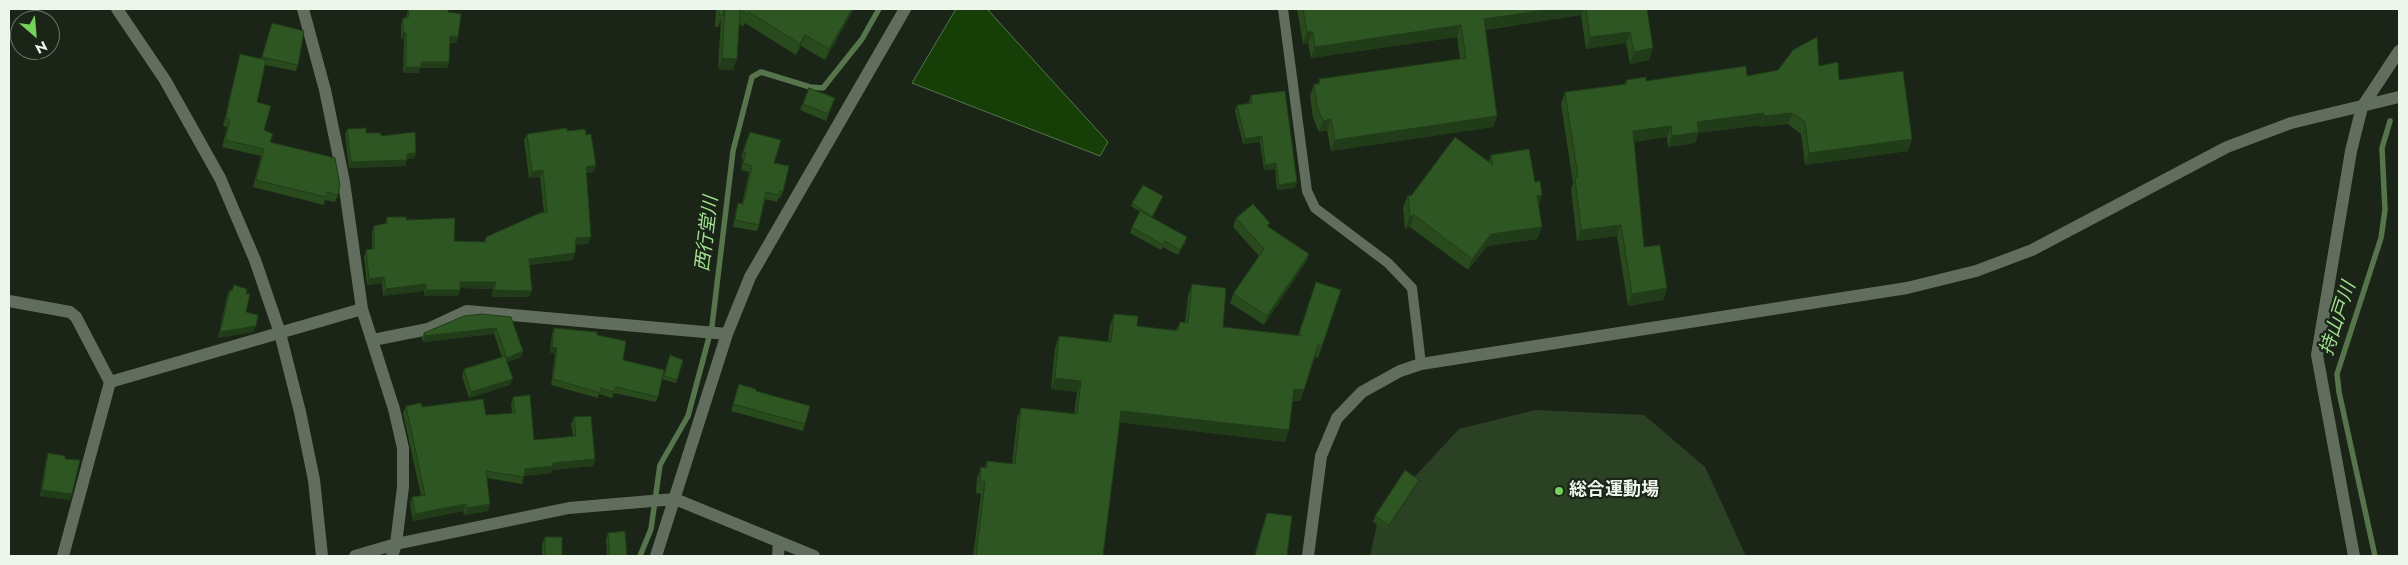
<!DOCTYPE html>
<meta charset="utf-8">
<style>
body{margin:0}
#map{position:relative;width:2408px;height:565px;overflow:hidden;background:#1a2517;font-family:Jost,sans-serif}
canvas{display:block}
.frame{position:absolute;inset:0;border:10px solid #eef6ec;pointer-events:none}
.north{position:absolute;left:10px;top:10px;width:50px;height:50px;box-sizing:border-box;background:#1a2517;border:1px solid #6f796c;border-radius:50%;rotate:153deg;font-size:14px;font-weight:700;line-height:20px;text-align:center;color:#eef6ec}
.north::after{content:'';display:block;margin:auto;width:18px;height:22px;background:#76d25a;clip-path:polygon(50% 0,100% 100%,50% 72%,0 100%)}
</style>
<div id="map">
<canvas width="2408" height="565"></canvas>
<div class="frame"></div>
<div class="north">N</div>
</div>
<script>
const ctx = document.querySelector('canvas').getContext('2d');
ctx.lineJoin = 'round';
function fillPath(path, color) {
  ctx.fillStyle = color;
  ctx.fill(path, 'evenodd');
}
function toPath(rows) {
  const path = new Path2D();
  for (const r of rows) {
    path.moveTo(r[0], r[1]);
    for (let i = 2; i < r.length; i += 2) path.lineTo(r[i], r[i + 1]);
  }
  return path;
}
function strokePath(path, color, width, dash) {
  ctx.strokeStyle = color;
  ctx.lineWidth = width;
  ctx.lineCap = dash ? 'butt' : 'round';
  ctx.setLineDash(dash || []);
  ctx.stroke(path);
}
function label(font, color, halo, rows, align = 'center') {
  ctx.font = font + ' Jost,"Noto Sans JP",sans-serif';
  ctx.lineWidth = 4.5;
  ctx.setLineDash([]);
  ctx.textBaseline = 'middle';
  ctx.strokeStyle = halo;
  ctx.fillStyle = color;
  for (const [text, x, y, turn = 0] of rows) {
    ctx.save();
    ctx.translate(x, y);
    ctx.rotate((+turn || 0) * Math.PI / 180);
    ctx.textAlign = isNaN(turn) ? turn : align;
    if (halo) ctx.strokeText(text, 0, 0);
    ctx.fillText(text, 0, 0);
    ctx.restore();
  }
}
fillPath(toPath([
 [1535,410,1644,415,1705,467,1746,556,1370,556,1379,515,1459,429]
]), '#2b4124');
const water = toPath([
 [956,9,987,9,1108,142,1100,156,912,83,956,9]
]);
fillPath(water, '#163e07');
strokePath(water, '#57754c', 1);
strokePath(toPath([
 [640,556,651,529,660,465,688,416,712,326,733,151,752,77,761,72,810,87,823,88,862,39,879,9],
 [2375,556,2339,392,2337,374,2381,238,2385,210,2382,148,2390,121]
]), '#57754c', 5.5);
strokePath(toPath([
 [1283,9,1307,191,1315,208,1388,263,1412,288,1421,364]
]), '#616e5d', 10);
strokePath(toPath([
 [303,9,325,90,344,182,362,309,394,409,403,448,403,487,396,544,392,556],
 [9,301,70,312,76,317,110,382,362,309],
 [373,340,428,329,467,311,727,334],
 [63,556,110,382],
 [355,556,396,544,569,508,675,499,814,556],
 [656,556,727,334,750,277,905,9],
 [778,556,779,542],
 [2354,556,2317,355,2351,151,2362,107,2399,51]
]), '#616e5d', 12);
strokePath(toPath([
 [117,9,165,80,220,178,255,260,280,333,300,412,314,480,322,556],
 [1308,556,1321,456,1337,418,1362,392,1400,371,1421,364,1907,288,1976,271,2032,250,2227,147,2291,123,2399,97]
]), '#616e5d', 12);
fillPath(toPath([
 [408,9,448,9,448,12,458,37,456,43,450,43,447,68,420,68,419,73,403,73,404,39,401,39,401,24,403,18,406,18],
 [716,9,854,9,825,60,801,46,796,55,745,23,743,26,739,24,733,70,718,69,721,19,718,27,715,27],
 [1297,9,1647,9,1649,60,1630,64,1626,43,1586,49,1581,15,1485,30,1497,116,1493,127,1331,151,1327,130,1319,132,1313,118,1310,96,1314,84,1318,84,1319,79,1460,59,1457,37,1311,58,1308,43,1303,44],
 [272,23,298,65,296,71,265,65,257,102,264,130,270,142,338,195,335,202,325,200,324,205,253,187,261,156,222,147,227,127,223,126,225,118,238,62,240,54,261,59],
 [1819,66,1839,80,1912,139,1908,151,1805,165,1801,134,1788,124,1760,127,1760,125,1699,133,1695,143,1668,147,1667,137,1634,142,1644,247,1667,288,1663,300,1628,306,1617,236,1577,241,1571,189,1573,183,1561,104,1565,92,1625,84,1626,80,1646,81,1747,76],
 [809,88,835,98,826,121,800,110],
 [1251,95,1295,188,1277,190,1275,169,1264,170,1260,142,1243,144,1235,111,1237,105,1249,103,1249,101],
 [347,129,381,136,416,153,414,158,407,159,405,166,349,168,345,134],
 [567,131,586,135,596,165,593,172,587,173,588,244,576,244,573,260,529,265,532,291,529,297,492,297,493,289,460,288,458,296,424,296,424,291,383,296,382,283,367,285,364,257,366,250,372,249,372,232,374,226,385,224,387,217,406,220,454,241,484,242,486,237,544,213,540,177,529,178,524,140,527,134],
 [747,138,774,163,783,192,780,198,779,197,777,202,765,199,759,225,757,231,733,227,736,209,738,203,742,204,749,172,741,170,743,159,741,158],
 [1491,155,1535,182,1542,195,1538,205,1542,227,1537,239,1487,246,1468,270,1410,227,1405,229,1403,207,1408,195,1411,196,1489,162],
 [1162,199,1152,218,1185,243,1178,255,1163,247,1161,250,1130,233,1132,227,1140,212,1131,206,1132,203],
 [1236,218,1269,227,1309,254,1306,262,1264,325,1230,303,1233,294,1259,256,1233,227],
 [1316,282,1322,346,1318,358,1315,357,1300,401,1293,401,1285,442,1119,422,1103,556,973,556,981,494,976,493,977,478,981,467,985,467,987,461,1012,464,1017,419,1021,408,1074,414,1077,392,1051,389,1055,348,1059,336,1108,342,1110,325,1114,314,1137,326,1176,330,1180,322,1185,322,1188,296,1192,284,1223,327,1298,335],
 [234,285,246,294,246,312,253,332,218,338,227,296,230,290,232,291],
 [482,314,523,351,521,357,507,362,510,385,469,398,462,376,464,369,502,357,494,334,423,342,422,338,424,333],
 [554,328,597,335,658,397,656,402,614,393,612,398,599,394,598,398,551,385,555,353,550,353,552,333],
 [670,355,683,360,676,383,662,379],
 [739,384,756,391,805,424,803,431,731,411],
 [513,397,534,440,573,436,571,424,574,417,595,459,593,466,552,470,551,473,524,476,522,484,487,478,488,511,464,515,463,511,413,521,410,504,412,497,421,496,403,413,406,406,422,407,486,415,512,413,511,404],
 [48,453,65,459,72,494,70,500,40,496,46,459],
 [1419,480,1416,486,1386,531,1373,522,1375,516],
 [1267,513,1287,556,1254,556,1263,525],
 [608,533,627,556,607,556,606,540],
 [545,537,562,556,542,556,542,545]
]), '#284a1d');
fillPath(toPath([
 [852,9,854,9,825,60,829,49],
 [1552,9,1583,9,1581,15,1480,30,1484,19],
 [1461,25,1457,37,1311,58,1315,47],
 [1307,32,1313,32,1308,43,1303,44],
 [1630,32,1626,43,1586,49,1590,37],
 [403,33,406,33,404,39,401,39],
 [805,35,801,46,796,55,800,44],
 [450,36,458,37,456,43,447,42],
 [1653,48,1649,60,1630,64,1634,52],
 [722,58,737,59,733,70,718,69],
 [421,62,449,62,447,68,420,68,419,73,403,73,406,67],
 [1764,113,1760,125,1699,133,1695,143,1668,147,1672,136,1697,122],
 [1792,113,1788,124,1760,127,1764,116],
 [1497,116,1493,127,1331,151,1335,140],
 [1331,119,1327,130,1319,132,1323,121],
 [1671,126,1667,137,1629,142,1633,131],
 [1262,136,1260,142,1243,144,1245,139],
 [1912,139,1908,151,1805,165,1809,153],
 [416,153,414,158,405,159,407,154],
 [407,160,405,166,349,168,351,162],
 [1276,163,1275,169,1264,170,1265,165],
 [596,165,593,172,584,173,586,167],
 [543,170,540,177,529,178,532,172],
 [1297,182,1295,188,1277,190,1279,185],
 [1542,195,1538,207,1537,196],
 [1414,215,1410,227,1405,229,1410,217],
 [1621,225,1617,236,1577,241,1581,230],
 [1542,227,1537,239,1487,246,1468,270,1472,259,1491,234],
 [591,237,588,244,574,245,576,238],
 [1187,237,1185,243,1178,255,1180,250],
 [575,253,573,260,527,265,529,259],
 [1309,254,1306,262,1264,325,1267,316],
 [384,277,382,283,367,285,369,279],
 [460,282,496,282,493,289,458,288],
 [426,284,424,291,383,296,386,289],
 [1667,288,1663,300,1628,306,1632,294],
 [426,290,460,290,458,296,424,296],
 [494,290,532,291,529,297,492,297],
 [256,326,253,332,218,338,220,332],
 [496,328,494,334,423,342,425,336],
 [552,347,557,348,555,353,550,353],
 [523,351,521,357,505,363,507,358],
 [1055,378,1081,381,1077,392,1051,389],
 [513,379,510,385,469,398,471,392],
 [1294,389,1304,390,1300,401,1290,400],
 [1121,411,1289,430,1285,442,1117,422],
 [595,459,593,466,552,470,551,473,523,476,525,469,553,463],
 [1419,480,1416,486,1386,531,1389,525],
 [42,490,72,494,70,500,40,496],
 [466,504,463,511,413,521,415,514],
 [490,504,488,511,464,515,467,508]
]), '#203c18');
const building = toPath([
 [409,9,448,9,448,12,461,14,458,37,450,36,449,62,421,62,421,67,406,67,406,33,403,33,403,18,408,18,409,9],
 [719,9,724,9,722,16,719,15,719,9],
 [725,9,852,9,829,49,805,35,800,44,749,12,748,15,740,10,737,59,722,58,725,9],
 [1303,9,1552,9,1484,19,1497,116,1335,140,1331,119,1323,121,1317,107,1314,84,1320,84,1319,79,1466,58,1461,25,1315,47,1313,32,1307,32,1303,9],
 [1586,9,1647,9,1653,48,1634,52,1630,32,1590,37,1586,9],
 [272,23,304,31,298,65,262,57,272,23],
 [1817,37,1819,66,1838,62,1839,80,1903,71,1912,139,1809,153,1805,122,1792,113,1764,116,1764,113,1697,122,1699,132,1672,136,1671,126,1633,131,1644,247,1660,245,1667,288,1632,294,1621,225,1581,230,1575,178,1578,177,1565,92,1627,84,1626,80,1646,77,1646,81,1746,66,1747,76,1778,70,1793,50,1817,37],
 [240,54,266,60,257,102,271,106,264,130,273,134,270,142,335,158,340,185,338,195,327,192,326,197,256,180,264,149,225,140,230,120,226,119,227,111,240,54],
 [809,88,835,98,828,114,803,104,809,88],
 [1285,91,1297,182,1279,185,1276,163,1265,165,1262,136,1245,139,1237,105,1252,103,1251,95,1285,91],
 [366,128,366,133,381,133,381,136,415,132,416,153,407,154,407,160,351,162,347,129,366,128],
 [567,128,567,131,585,129,586,135,591,134,596,165,586,167,591,237,576,238,575,253,529,259,532,291,494,290,496,282,460,282,460,290,426,290,426,284,386,289,384,277,369,279,366,250,374,249,374,226,387,223,387,217,406,217,406,220,455,218,454,241,486,242,486,237,540,213,547,212,543,170,532,172,527,134,567,128],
 [750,132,781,140,774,163,789,166,783,192,780,191,779,195,766,192,759,225,735,220,738,203,743,204,752,166,743,163,746,153,743,152,750,132],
 [1455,137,1493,165,1491,155,1529,149,1535,182,1540,181,1542,195,1537,196,1542,227,1491,234,1472,259,1414,215,1410,217,1408,195,1411,196,1455,137],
 [1143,185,1163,196,1152,217,1132,203,1143,185],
 [1253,204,1270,223,1267,226,1309,254,1267,316,1233,294,1264,249,1236,218,1253,204],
 [1140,211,1187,237,1180,250,1165,241,1163,245,1132,227,1140,211],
 [1316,282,1341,290,1322,346,1318,345,1304,390,1294,389,1289,430,1121,411,1103,556,976,556,985,482,980,481,981,467,987,468,987,461,1015,464,1021,408,1077,414,1081,381,1055,378,1059,336,1111,342,1114,314,1138,316,1137,326,1178,331,1180,322,1188,323,1192,284,1226,288,1223,327,1302,336,1299,334,1316,282],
 [234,285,247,289,246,294,250,294,246,312,258,315,256,326,220,332,230,290,232,291,234,285],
 [482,314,511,317,523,351,507,358,496,328,425,336,424,333,464,316,482,314],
 [554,328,597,332,597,335,626,341,623,360,664,370,658,397,616,387,614,392,601,388,600,393,553,379,557,348,552,347,554,328],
 [670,355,683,360,677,380,664,376,670,355],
 [505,356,513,379,471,392,464,369,505,356],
 [739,384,756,389,756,391,810,406,805,424,733,404,739,384],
 [530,395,534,440,576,436,574,417,591,416,595,459,553,463,553,466,525,469,524,477,486,471,490,504,467,508,466,504,415,514,412,497,425,495,406,406,421,403,422,407,483,399,486,415,515,413,513,397,530,395],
 [48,453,65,456,65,459,80,460,72,494,42,490,48,453],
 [1405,470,1419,480,1389,525,1375,516,1405,470],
 [1267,513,1292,516,1287,556,1255,556,1267,513],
 [625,531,627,556,610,556,608,533,625,531],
 [545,537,562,537,562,556,545,556,545,537]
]);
fillPath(building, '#2e5622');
strokePath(building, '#203c18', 1);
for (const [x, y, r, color] of [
 [1559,491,5,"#76d25a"]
]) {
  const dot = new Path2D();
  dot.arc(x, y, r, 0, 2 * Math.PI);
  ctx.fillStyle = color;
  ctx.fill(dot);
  strokePath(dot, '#1a2517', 2);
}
label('bold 18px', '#eef6ec', '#1a2517', [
 ["総合運動場",1569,491]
], 'left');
label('italic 19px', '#a1df90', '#1a2517', [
 ["西行堂川",708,234,-83],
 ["持山戸川",2339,319,-72]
]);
</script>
